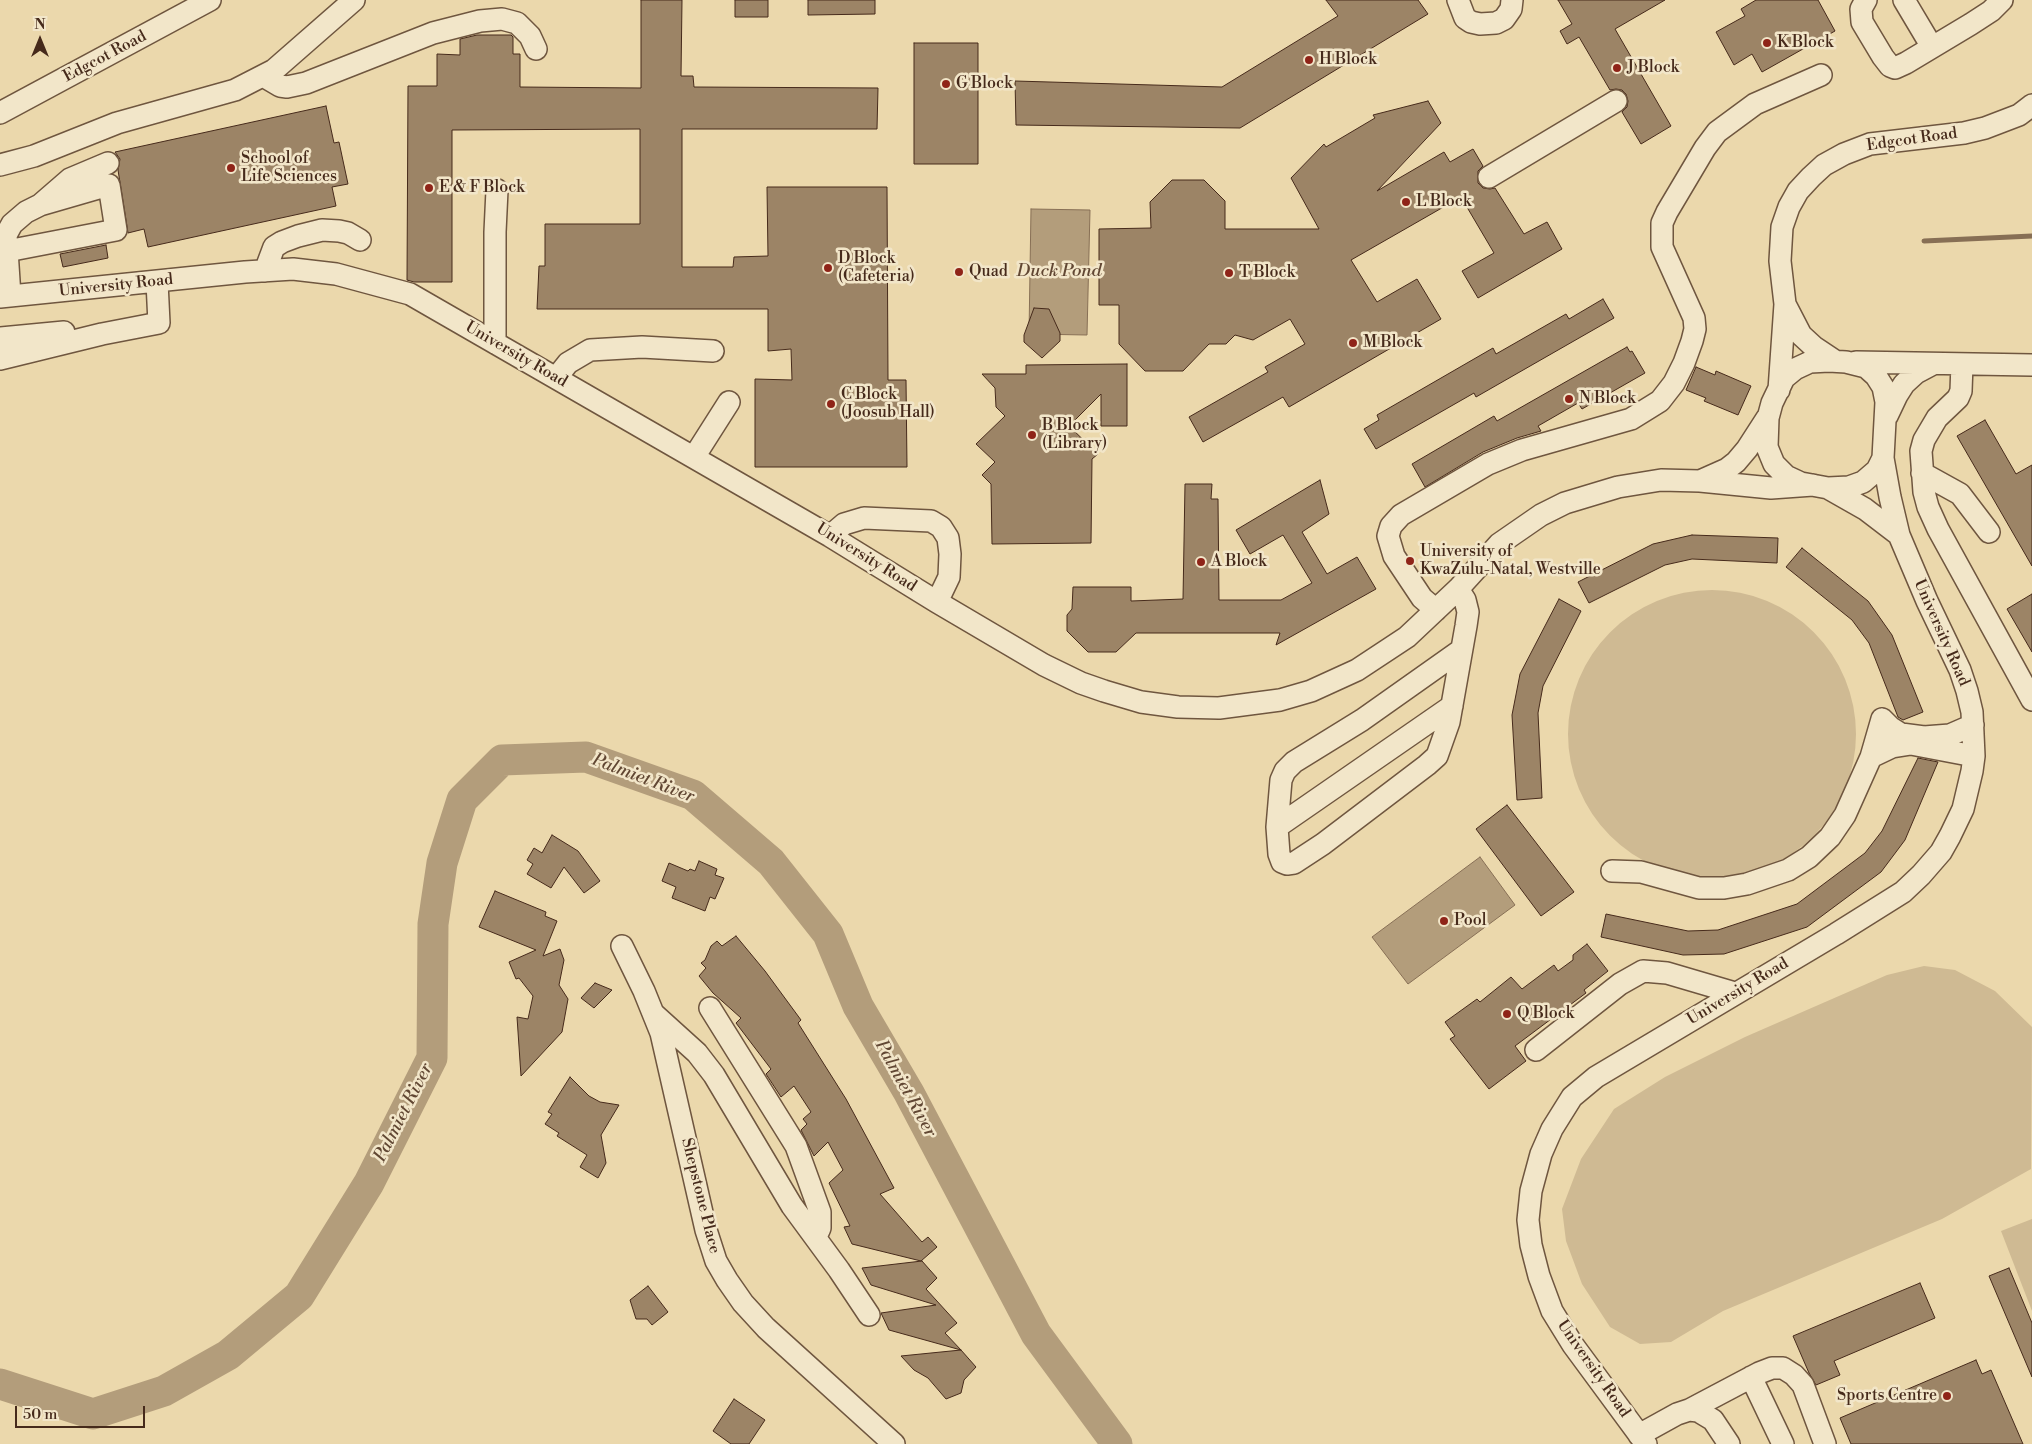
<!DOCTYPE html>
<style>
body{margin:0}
#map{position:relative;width:2032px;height:1444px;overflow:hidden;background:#ebd8ac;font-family:"Libre Bodoni",serif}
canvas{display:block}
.north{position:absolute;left:15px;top:15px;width:50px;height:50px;-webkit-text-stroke:4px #f2e6c9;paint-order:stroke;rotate:0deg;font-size:14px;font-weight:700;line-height:20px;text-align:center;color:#462a1b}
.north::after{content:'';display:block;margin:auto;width:18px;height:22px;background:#462a1b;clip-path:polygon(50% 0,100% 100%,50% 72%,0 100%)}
.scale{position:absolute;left:15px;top:1406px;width:130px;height:22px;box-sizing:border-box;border:2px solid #462a1b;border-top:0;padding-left:6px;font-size:15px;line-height:18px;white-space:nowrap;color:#462a1b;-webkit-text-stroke:4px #f2e6c9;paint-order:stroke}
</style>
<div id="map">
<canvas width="2032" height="1444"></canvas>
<div class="north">N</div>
<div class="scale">50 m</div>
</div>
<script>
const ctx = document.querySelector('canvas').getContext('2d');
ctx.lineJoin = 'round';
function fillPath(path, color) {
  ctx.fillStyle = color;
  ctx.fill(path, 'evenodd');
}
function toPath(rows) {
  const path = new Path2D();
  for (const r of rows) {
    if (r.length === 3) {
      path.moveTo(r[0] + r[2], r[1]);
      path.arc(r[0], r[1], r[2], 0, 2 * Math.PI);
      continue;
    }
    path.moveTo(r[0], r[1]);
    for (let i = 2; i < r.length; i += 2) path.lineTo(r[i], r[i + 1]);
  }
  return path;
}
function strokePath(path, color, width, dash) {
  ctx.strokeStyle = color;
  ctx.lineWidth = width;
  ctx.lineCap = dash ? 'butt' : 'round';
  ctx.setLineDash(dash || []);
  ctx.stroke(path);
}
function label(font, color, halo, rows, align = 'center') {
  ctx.font = font + ' "Libre Bodoni",serif';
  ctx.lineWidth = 5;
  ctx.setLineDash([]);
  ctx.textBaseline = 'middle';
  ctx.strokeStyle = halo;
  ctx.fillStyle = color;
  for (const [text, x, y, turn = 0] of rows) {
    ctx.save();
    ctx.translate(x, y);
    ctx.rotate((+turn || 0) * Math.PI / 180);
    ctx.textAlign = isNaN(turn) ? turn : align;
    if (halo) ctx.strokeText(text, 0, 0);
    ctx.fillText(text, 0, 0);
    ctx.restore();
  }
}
fillPath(toPath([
 [1712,734,144],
 [1924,966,1955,970,1995,991,2032,1027,2031,1169,1942,1219,1723,1311,1671,1342,1640,1344,1610,1327,1582,1284,1566,1241,1562,1209,1581,1159,1614,1109,1665,1077,1745,1037,1887,975],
 [2032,1219,2032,1311,2001,1231]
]), '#cfba93');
const water = toPath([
 [1031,209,1090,210,1087,335,1029,334,1031,209],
 [1480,857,1515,905,1408,984,1372,937,1480,857]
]);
fillPath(water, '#b39d7b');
strokePath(water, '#876f55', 1);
strokePath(toPath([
 [1924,241,2032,236]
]), '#876f55', 5);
strokePath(toPath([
 [0,1384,93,1414,164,1391,228,1355,299,1296,369,1183,432,1058,433,924,442,863,462,800,502,760,586,757,693,795,771,862,828,934,858,1006,909,1093,1036,1334,1117,1444]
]), '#b39d7b', 31);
const building = toPath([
 [641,0,682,0,681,76,693,76,694,87,878,88,877,129,682,129,682,267,733,267,734,257,768,256,767,187,887,187,888,380,906,380,907,467,755,467,755,379,792,380,791,349,768,351,768,309,537,309,539,266,545,266,545,224,640,224,640,129,452,130,452,282,414,282,407,280,408,86,437,86,437,54,460,55,460,39,477,35,511,35,513,37,513,54,520,54,520,87,641,88,641,0],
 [735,0,768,0,768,17,735,17,735,0],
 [808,0,875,0,875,14,808,15,808,0],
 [1326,0,1418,0,1428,14,1240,128,1016,125,1015,81,1222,87,1338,16,1326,0],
 [1558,0,1665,0,1615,29,1671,126,1641,144,1622,112,1627,107,1628,101,1626,94,1622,90,1616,89,1610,90,1579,37,1567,44,1560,31,1572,24,1558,0],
 [1756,0,1818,0,1835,31,1762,72,1752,54,1734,65,1716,32,1745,16,1741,9,1756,0],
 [914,43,978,43,978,164,914,164,914,43],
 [1428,101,1441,123,1377,191,1444,152,1450,162,1473,149,1483,166,1478,171,1478,183,1483,188,1490,189,1495,188,1524,234,1547,222,1562,249,1478,298,1462,271,1494,253,1461,197,1351,260,1377,302,1417,279,1441,319,1289,407,1283,397,1203,442,1189,417,1268,372,1265,367,1305,344,1290,319,1253,340,1235,335,1226,344,1209,344,1183,371,1145,371,1119,344,1119,305,1099,305,1099,229,1151,228,1150,202,1172,180,1204,180,1225,201,1225,229,1319,229,1291,178,1324,144,1326,147,1375,118,1373,115,1428,101],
 [326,106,334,143,339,142,348,184,332,187,336,206,148,247,144,229,128,233,118,170,120,159,115,152,326,106],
 [106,245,108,258,63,267,60,254,106,245],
 [1603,299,1614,318,1476,397,1474,393,1376,449,1364,429,1379,420,1377,415,1493,348,1496,354,1566,314,1569,319,1603,299],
 [1034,308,1049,309,1060,333,1060,341,1042,358,1024,342,1024,335,1034,308],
 [1627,347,1630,352,1632,351,1645,373,1582,409,1578,403,1538,426,1541,431,1517,438,1483,452,1425,487,1412,464,1494,416,1497,421,1627,347],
 [1127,364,1127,426,1101,426,1101,394,1069,426,1098,454,1092,459,1091,543,992,544,991,484,982,475,995,462,976,444,1005,416,996,407,995,388,982,374,1026,374,1026,365,1127,364],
 [1696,367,1715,375,1716,371,1751,386,1738,415,1704,401,1706,398,1686,390,1696,367],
 [1985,420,2016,474,2032,465,2032,566,1957,436,1985,420],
 [1320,480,1329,514,1302,532,1327,574,1357,557,1376,589,1276,645,1280,633,1136,633,1116,652,1088,652,1067,631,1067,615,1072,609,1073,587,1131,587,1131,601,1183,599,1185,484,1212,484,1211,499,1218,499,1219,600,1281,600,1312,583,1283,535,1250,554,1236,530,1320,480],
 [1692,535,1778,538,1777,563,1692,559,1665,565,1589,603,1578,582,1653,544,1692,535],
 [1802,548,1868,601,1892,635,1923,712,1903,720,1898,717,1869,643,1852,620,1786,567,1802,548],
 [2032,594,2032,652,2007,609,2032,594],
 [1559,599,1581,611,1543,686,1538,713,1542,798,1517,800,1512,715,1520,674,1559,599],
 [1918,758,1938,762,1905,840,1881,872,1807,927,1724,954,1683,955,1601,937,1606,914,1688,931,1718,930,1797,904,1865,853,1882,831,1918,758],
 [1507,805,1574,892,1541,916,1476,829,1507,805],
 [552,835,578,851,600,881,584,893,564,867,551,888,527,874,533,864,527,860,534,848,542,853,552,835],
 [699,861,717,869,715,875,724,878,715,899,710,897,705,911,672,898,676,887,662,881,669,863,688,871,690,869,695,871,699,861],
 [495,891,546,912,545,916,557,921,543,956,560,949,564,960,559,985,568,999,562,1032,521,1076,517,1017,528,1019,533,996,519,978,516,979,509,962,536,950,479,927,495,891],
 [736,936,765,971,801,1020,798,1023,846,1099,894,1188,880,1194,922,1242,928,1237,937,1247,921,1261,852,1244,844,1227,850,1226,829,1183,843,1170,828,1142,814,1156,801,1130,807,1124,803,1119,811,1112,794,1086,781,1097,766,1074,771,1069,736,1023,741,1018,713,993,699,976,706,968,701,963,705,960,711,946,717,941,722,946,736,936],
 [1587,944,1608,971,1584,990,1586,993,1515,1046,1526,1061,1489,1089,1450,1039,1455,1036,1445,1022,1477,999,1480,1002,1511,977,1522,989,1554,965,1558,971,1573,960,1573,955,1587,944],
 [595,983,612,990,594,1008,581,998,595,983],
 [570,1077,589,1096,600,1102,619,1105,601,1135,606,1163,598,1178,580,1167,587,1155,557,1136,559,1133,545,1124,552,1114,548,1112,570,1077],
 [922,1261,937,1278,926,1289,957,1323,945,1333,961,1350,889,1330,881,1313,936,1305,871,1285,862,1268,922,1261],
 [2009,1268,2032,1323,2032,1377,1989,1276,2009,1268],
 [1920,1283,1935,1318,1834,1361,1840,1375,1816,1385,1809,1373,1793,1336,1920,1283],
 [648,1286,668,1312,652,1325,647,1319,636,1319,630,1300,648,1286],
 [961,1350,976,1367,964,1380,961,1393,946,1399,928,1378,914,1370,901,1356,961,1350],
 [1976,1360,1982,1374,1991,1370,2023,1444,1851,1444,1840,1418,1976,1360],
 [734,1399,765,1420,749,1444,731,1444,713,1431,734,1399]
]);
fillPath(building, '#9c8466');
strokePath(building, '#462a1b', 1);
const minor = toPath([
 [1458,0,1465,18,1471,22,1480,24,1496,23,1504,19,1511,9,1512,0],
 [1866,0,1861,9,1862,22,1883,57,1890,66,1895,68,1906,63,1971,24,1991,11,2002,0],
 [1904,0,1932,47],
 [263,76,280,86,287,87,306,83,433,33,480,21,502,19,517,23,530,36,536,49],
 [0,113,210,0],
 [0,165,34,156,117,123,235,90,274,70,354,0],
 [1489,177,1616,101],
 [7,251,116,230,109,185,40,205],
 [265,271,274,247,282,242,298,236,322,230,339,231,348,233,360,240],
 [10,296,6,235,12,224,26,212,40,205,70,179,108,163],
 [0,297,245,272,293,269,336,274,410,294,830,536,937,602,1044,665,1081,683,1104,691,1141,702,1178,707,1219,708,1280,700,1311,691,1357,670,1407,637,1458,589,1499,544,1541,515,1565,503,1618,487,1661,480,1700,481,1771,488,1813,485],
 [1786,306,1801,335,1814,347,1835,361],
 [0,338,64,332],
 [495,343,495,232,497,190],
 [0,359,102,334,159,323,157,282],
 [1829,361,1846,362,1866,367,1876,376,1883,387,1886,402,1883,458,1877,470,1863,482,1849,487,1828,488,1801,483,1786,476,1774,464,1767,447,1768,418,1772,403,1784,378,1795,369,1810,362,1829,361],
 [1856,362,2032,365],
 [1962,364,1961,391,1958,398,1937,418,1924,440,1921,451,1924,492,1928,507,1938,529,2032,700],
 [556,378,568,363,590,350,642,347,713,351],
 [1779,390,1785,304,1780,261,1782,227,1789,207,1798,191,1811,177,1824,165,1844,154,1870,144,1964,133,1985,128,2019,115,2032,105],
 [1887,416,1897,395,1904,384,1916,373,1933,364],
 [694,457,729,402],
 [1922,473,1960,494,1989,532],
 [1700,481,1727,469,1736,462,1747,449,1767,418],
 [1828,488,1865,509,1899,535],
 [830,536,844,524,864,518,931,521,941,527,948,538,950,554,949,577,937,602],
 [1458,589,1465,600,1468,612,1466,626,1449,722,1437,756,1427,765,1323,844,1294,863,1287,864,1282,862,1279,854,1277,827,1281,780,1285,771,1294,762,1362,720,1461,650],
 [1436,610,1422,598,1394,556,1388,536,1391,526,1401,515,1488,464,1522,450,1631,419,1660,401,1674,383,1684,363,1692,341,1695,329,1694,318,1662,247,1662,223,1667,212,1705,148,1717,132,1755,104,1821,75],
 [1882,719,1890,727,1901,734,1924,737,1950,735,1973,725],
 [1871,757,1892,747,1911,744,1974,756],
 [1277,827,1452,706],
 [1612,871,1641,872,1699,888,1724,888,1747,884,1788,870,1809,857,1830,837,1845,815,1871,757,1882,719],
 [622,946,644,991,661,1033,706,1230,716,1261,727,1280,743,1303,766,1328,894,1444],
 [710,1008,796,1146,820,1212,820,1228,816,1237],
 [655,1015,697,1053,714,1075,792,1206,839,1270,869,1315],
 [1536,1050,1620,984,1643,971,1667,973,1735,993],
 [1751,1377,1783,1444],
 [1689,1410,1759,1373,1772,1368,1783,1368,1794,1375,1803,1385,1825,1444],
 [1639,1435,1677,1414,1689,1410,1698,1411,1713,1420,1729,1444],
 [1646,1444,1573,1345,1552,1311,1539,1276,1531,1245,1528,1220,1531,1191,1541,1154,1552,1129,1572,1097,1596,1077,1836,934,1903,892,1921,875,1941,852,1950,836,1963,809,1972,771,1974,756,1972,712,1967,691,1960,670,1927,601,1899,535,1890,497,1883,458]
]);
strokePath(minor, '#6f563f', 24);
strokePath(minor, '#f2e6c9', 21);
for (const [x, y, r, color] of [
 [1767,43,5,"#8f2418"],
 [1309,60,5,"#8f2418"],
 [1617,68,5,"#8f2418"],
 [946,84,5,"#8f2418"],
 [231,168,5,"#8f2418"],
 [429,188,5,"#8f2418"],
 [1406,202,5,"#8f2418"],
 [828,268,5,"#8f2418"],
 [959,272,5,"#8f2418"],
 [1229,273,5,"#8f2418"],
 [1353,343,5,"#8f2418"],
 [1569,399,5,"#8f2418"],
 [831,404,5,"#8f2418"],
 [1032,435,5,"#8f2418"],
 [1410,561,5,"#8f2418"],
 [1201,562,5,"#8f2418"],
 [1444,921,5,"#8f2418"],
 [1507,1014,5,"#8f2418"],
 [1947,1396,5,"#8f2418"]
]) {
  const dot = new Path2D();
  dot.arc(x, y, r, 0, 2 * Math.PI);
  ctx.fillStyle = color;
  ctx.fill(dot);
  strokePath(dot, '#f2e6c9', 2);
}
label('16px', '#462a1b', '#f2e6c9', [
 ["K Block",1777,43],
 ["H Block",1319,60],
 ["J Block",1627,68],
 ["G Block",956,84],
 ["School of",241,159],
 ["Life Sciences",241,177],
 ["E & F Block",439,188],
 ["L Block",1416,202],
 ["D Block",838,259],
 ["(Cafeteria)",838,277],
 ["Quad",969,272],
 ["T Block",1239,273],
 ["M Block",1363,343],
 ["C Block",841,395],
 ["(Joosub Hall)",841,413],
 ["N Block",1579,399],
 ["B Block",1042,426],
 ["(Library)",1042,444],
 ["University of",1420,552],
 ["KwaZulu-Natal, Westville",1420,570],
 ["A Block",1211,562],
 ["Pool",1454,921],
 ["Q Block",1517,1014],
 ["Sports Centre",1937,1396,"right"]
], 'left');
label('16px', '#462a1b', '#f2e6c9', [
 ["Edgcot Road",105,57,-28],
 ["Edgcot Road",1912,140,-8],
 ["University Road",116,286,-6],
 ["University Road",516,355,30],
 ["University Road",866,558,32],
 ["University Road",1941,633,66],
 ["University Road",1738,992,-31],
 ["Shepstone Place",700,1196,76],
 ["University Road",1593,1369,55]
]);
label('italic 18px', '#614733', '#f2e6c9', [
 ["Duck Pond",1059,272],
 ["Palmiet River",643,779,21],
 ["Palmiet River",905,1089,61],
 ["Palmiet River",404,1113,-63]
]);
</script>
